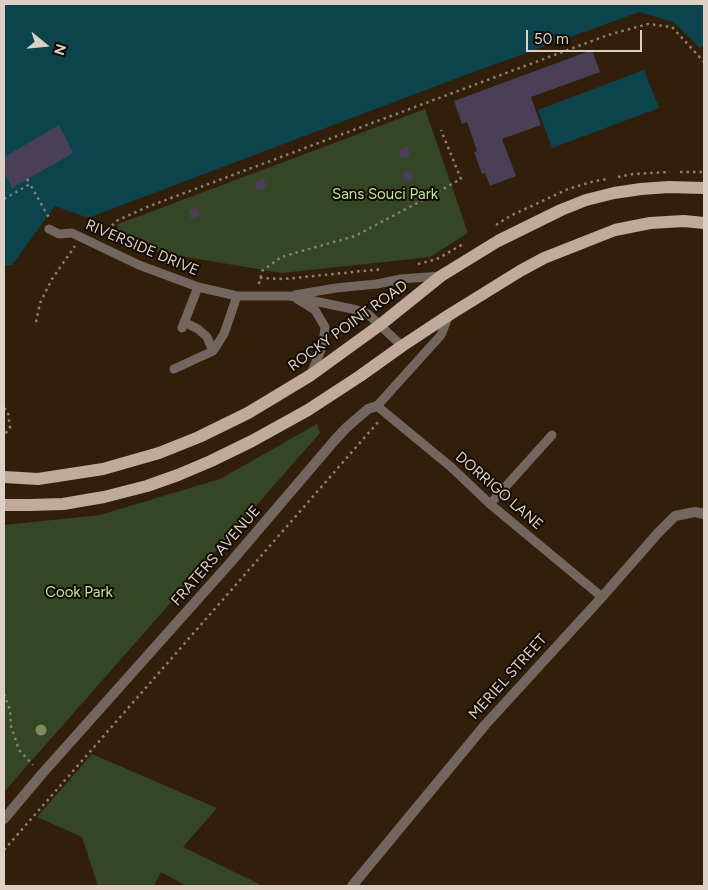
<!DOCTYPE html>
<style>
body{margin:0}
#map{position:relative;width:708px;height:890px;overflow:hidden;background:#311f0c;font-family:Figtree,sans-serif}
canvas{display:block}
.frame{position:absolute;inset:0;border:5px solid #ddd1c5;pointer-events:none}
.north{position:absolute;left:20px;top:20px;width:50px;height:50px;-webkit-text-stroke:4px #130b04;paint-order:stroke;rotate:107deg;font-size:14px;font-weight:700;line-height:20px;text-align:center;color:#ddd1c5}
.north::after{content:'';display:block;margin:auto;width:18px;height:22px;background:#ddd1c5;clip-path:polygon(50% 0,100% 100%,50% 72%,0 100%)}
.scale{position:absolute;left:526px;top:30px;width:116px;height:22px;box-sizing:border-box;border:2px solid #ddd1c5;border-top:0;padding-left:6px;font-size:15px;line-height:18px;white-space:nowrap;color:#ddd1c5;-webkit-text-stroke:4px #130b04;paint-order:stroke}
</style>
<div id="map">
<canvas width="708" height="890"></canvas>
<div class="frame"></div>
<div class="north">N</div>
<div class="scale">50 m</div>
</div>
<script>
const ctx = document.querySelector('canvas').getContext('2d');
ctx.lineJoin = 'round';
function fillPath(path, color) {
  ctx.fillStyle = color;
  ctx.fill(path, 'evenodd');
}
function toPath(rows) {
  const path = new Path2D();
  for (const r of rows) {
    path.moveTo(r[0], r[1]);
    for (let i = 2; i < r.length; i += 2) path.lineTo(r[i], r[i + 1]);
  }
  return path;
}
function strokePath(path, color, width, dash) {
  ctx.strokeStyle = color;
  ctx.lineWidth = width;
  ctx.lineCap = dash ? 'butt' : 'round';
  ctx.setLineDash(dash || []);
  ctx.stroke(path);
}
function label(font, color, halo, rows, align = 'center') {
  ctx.font = font + ' Figtree,sans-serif';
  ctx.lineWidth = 4;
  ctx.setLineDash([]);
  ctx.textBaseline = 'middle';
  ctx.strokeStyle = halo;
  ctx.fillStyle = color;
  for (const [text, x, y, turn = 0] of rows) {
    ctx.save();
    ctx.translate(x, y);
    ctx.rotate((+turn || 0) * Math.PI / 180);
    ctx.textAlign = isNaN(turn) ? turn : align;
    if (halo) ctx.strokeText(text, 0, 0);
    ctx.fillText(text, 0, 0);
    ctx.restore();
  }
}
fillPath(toPath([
 [425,109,468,233,430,257,282,273,162,253,117,237,118,224],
 [317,424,320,433,4,792,4,525,100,515,220,479],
 [92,754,217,808,183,847,263,886,186,886,161,872,154,886,98,886,82,837,37,817]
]), '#354624');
fillPath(toPath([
 [4,4,704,4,704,44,700,48,673,22,639,12,460,77,88,218,55,206,12,265,4,266],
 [644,70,659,108,552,148,538,110]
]), '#0c444d');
fillPath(toPath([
 [592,50,600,72,531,97,541,125,502,139,516,176,490,186,485,173,482,174,474,152,477,151,467,122,462,124,454,101],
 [59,125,73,153,12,188,4,172,4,157],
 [408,147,410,156,401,159,399,150],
 [411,170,413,179,405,182,402,173],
 [264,179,267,188,257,191,255,182],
 [197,207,200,216,191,219,189,210]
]), '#493f56');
strokePath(toPath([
 [680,172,704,172],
 [618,177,633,174,670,172],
 [27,179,30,184],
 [4,199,30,184,48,216,50,218],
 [496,225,510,216,568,189,595,181,608,179],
 [103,234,105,234,116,221,147,207,608,35,648,24,672,27,704,62],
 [418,264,437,259,463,244],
 [260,278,284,279,383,269],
 [259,284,262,271,281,257,355,236,423,200,461,179,441,130],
 [36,322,40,303,52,279,75,246],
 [4,408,8,412,10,428,4,435],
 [4,694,10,710,11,726,19,750,33,765],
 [4,850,379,421]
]), '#8d7f6f', 2.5, [2.5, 4]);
strokePath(toPath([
 [49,229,59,234,72,233,139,265,198,287,237,296,290,296,357,310,368,314,402,346],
 [295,295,336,288,377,284,401,279,441,276],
 [297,299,315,310,325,327,323,345,311,374],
 [449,315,441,335,377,406,451,467,490,504,602,597],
 [184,322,198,329,207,337,213,351],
 [182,328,198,287],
 [174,369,213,351,224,334,237,296],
 [490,504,552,435]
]), '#72665f', 9);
strokePath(toPath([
 [4,819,41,775,230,563,334,441,346,428,368,409,377,406],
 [352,886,485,725,602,597,658,533,675,516,695,512,704,514]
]), '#72665f', 10);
strokePath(toPath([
 [4,477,38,479,103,469,159,453,199,437,248,413,311,375,380,325,441,276,498,241,561,210,586,200,614,193,641,189,669,187,704,188],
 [4,505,30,505,63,504,104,497,147,486,178,475,211,461,252,441,308,410,360,376,402,346,449,315,520,271,544,258,615,230,650,223,684,221,704,223]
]), '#c1a99b', 12);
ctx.fillStyle = '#7f8b5c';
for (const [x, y] of [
 [41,730]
]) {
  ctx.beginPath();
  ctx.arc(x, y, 5.5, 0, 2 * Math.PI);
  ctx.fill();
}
label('15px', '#bfe39d', '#130b04', [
 ["Sans Souci Park",385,195],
 ["Cook Park",79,593]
]);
label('15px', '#ddd1c5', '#130b04', [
 ["RIVERSIDE DRIVE",142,248,23],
 ["ROCKY POINT ROAD",348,326,-36],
 ["DORRIGO LANE",499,491,41],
 ["FRATERS AVENUE",216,556,-49],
 ["MERIEL STREET",508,677,-48]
]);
</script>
